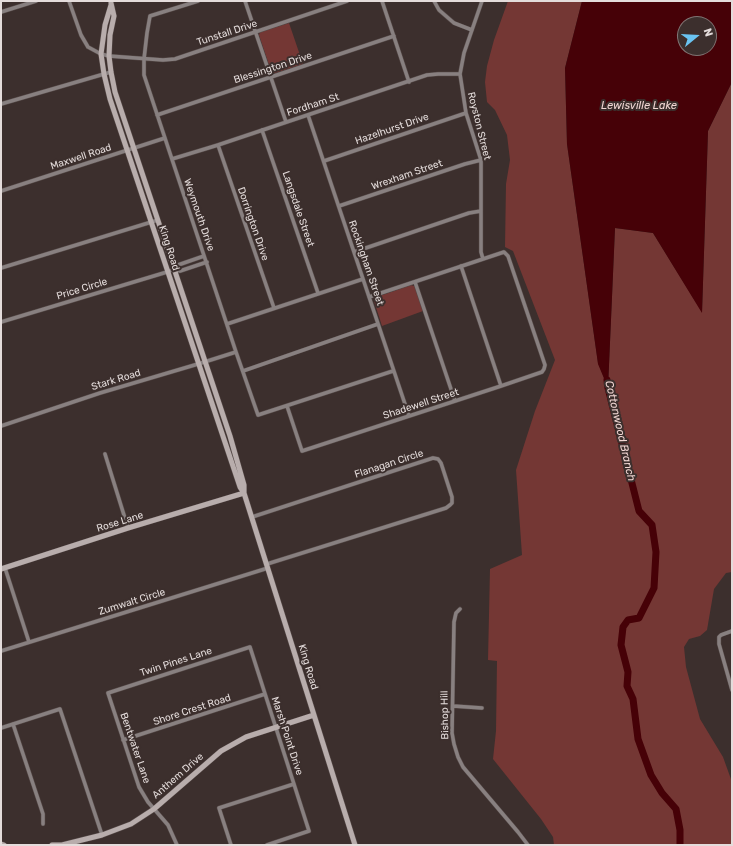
<!DOCTYPE html>
<style>
body{margin:0}
#map{position:relative;width:733px;height:846px;overflow:hidden;background:#3c2f2d;font-family:Rubik,sans-serif}
canvas{display:block}
.frame{position:absolute;inset:0;border:2px solid #e4dcdb;pointer-events:none}
.north{position:absolute;left:677px;top:16px;width:40px;height:40px;box-sizing:border-box;background:#3c2f2d;border:1px solid #7f7473;border-radius:50%;rotate:72deg;font-size:11px;font-weight:700;line-height:16px;text-align:center;color:#e4dcdb}
.north::after{content:'';display:block;margin:auto;width:14px;height:18px;background:#6ac3f1;clip-path:polygon(50% 0,100% 100%,50% 72%,0 100%)}
</style>
<div id="map">
<canvas width="733" height="846"></canvas>
<div class="frame"></div>
<div class="north">N</div>
</div>
<script>
const ctx = document.querySelector('canvas').getContext('2d');
ctx.lineJoin = 'round';
function fillPath(path, color) {
  ctx.fillStyle = color;
  ctx.fill(path, 'evenodd');
}
function toPath(rows) {
  const path = new Path2D();
  for (const r of rows) {
    path.moveTo(r[0], r[1]);
    for (let i = 2; i < r.length; i += 2) path.lineTo(r[i], r[i + 1]);
  }
  return path;
}
function strokePath(path, color, width, dash) {
  ctx.strokeStyle = color;
  ctx.lineWidth = width;
  ctx.lineCap = dash ? 'butt' : 'round';
  ctx.setLineDash(dash || []);
  ctx.stroke(path);
}
function label(font, color, halo, rows, align = 'center') {
  ctx.font = font + ' Rubik,sans-serif';
  ctx.lineWidth = 4;
  ctx.setLineDash([]);
  ctx.textBaseline = 'middle';
  ctx.strokeStyle = halo;
  ctx.fillStyle = color;
  for (const [text, x, y, turn = 0] of rows) {
    ctx.save();
    ctx.translate(x, y);
    ctx.rotate((+turn || 0) * Math.PI / 180);
    ctx.textAlign = isNaN(turn) ? turn : align;
    if (halo) ctx.strokeText(text, 0, 0);
    ctx.fillText(text, 0, 0);
    ctx.restore();
  }
}
fillPath(toPath([
 [508,1,582,1,565,68,567,144,598,363,608,387,615,228,653,233,702,312,708,131,732,82,732,572,726,573,714,589,707,630,700,636,689,639,684,647,686,667,700,719,723,757,732,782,732,845,554,845,553,837,541,819,493,759,496,731,497,661,488,660,490,569,522,555,516,470,535,411,555,360,513,251,505,247,506,184,510,160,507,135,495,110,487,102,485,82,487,66,494,40],
 [289,23,303,64,275,73,271,71,259,35,260,32],
 [411,285,414,286,415,287,423,311,382,326,374,301,374,298]
]), '#743734');
fillPath(toPath([
 [582,1,732,1,732,82,708,131,702,313,653,233,615,228,608,388,598,364,567,144,565,68],
 [685,24,709,24,709,48,685,48]
]), '#460107');
strokePath(toPath([
 [607,380,608,388,639,511,652,525,656,552,654,588,639,618,628,620,623,627,621,645,628,672,627,686,633,699,638,739,651,775,662,793,676,809,680,830,680,845]
]), '#460107', 7);
const street = toPath([
 [69,1,81,35,88,47,101,54,109,56,163,60,175,59,347,1],
 [198,1,150,16,147,33,144,59,144,75,236,352,258,415,393,371],
 [245,1,286,122],
 [382,1,409,82],
 [434,1,439,10,454,23,472,30],
 [482,1,464,53,460,74,466,113,481,160,481,252,483,259],
 [1,12,36,1],
 [1,104,111,72],
 [157,115,394,36],
 [308,115,409,416],
 [262,130,318,293],
 [218,145,274,308],
 [172,159,218,145,427,75,438,74,460,74],
 [324,161,466,113],
 [1,191,165,138],
 [339,206,465,164,481,160],
 [354,252,469,213,481,211],
 [461,266,501,386],
 [1,268,158,220],
 [174,269,180,271,207,262],
 [415,282,455,401],
 [1,322,167,272,174,269,178,265,204,256],
 [227,324,363,279],
 [243,371,378,324],
 [287,406,302,451,501,386,542,372,544,369,545,365,508,256,504,252,369,297],
 [1,426,100,393,198,364,236,352],
 [105,454,128,528],
 [252,517,433,458,438,459,441,463,452,497,452,503,450,505,446,508,267,564],
 [5,568,29,642],
 [460,609,456,613,454,622,452,733,454,744,458,757,463,767,518,832,528,845],
 [732,631,721,635,719,637,719,644,732,690],
 [1,651,268,568],
 [453,706,482,708],
 [13,724,43,814,43,824],
 [1,728,60,709,102,835],
 [123,740,265,694],
 [177,845,168,825,148,802,139,787,108,693,250,647,309,831,267,845],
 [231,845,219,808,294,784]
]);
const secondary = toPath([
 [111,3,114,16,110,35,109,56,111,72,115,92,230,436,244,485,244,493,355,845],
 [111,5,105,25,101,54,104,74,110,99,240,487,244,493],
 [1,569,128,528,244,493],
 [1,844,4,845],
 [52,845,62,845,102,835,131,824,154,809,221,751,246,737,314,715]
]);
strokePath(street, '#574b49', 4.5);
strokePath(secondary, '#574b49', 6);
strokePath(street, '#888080', 3.5);
strokePath(secondary, '#b8adac', 5);
label('10px', '#e4dcdb', '#3c2f2d', [
 ["Tunstall Drive",227,33,-18],
 ["Blessington Drive",273,68,-18],
 ["Fordham St",313,105,-18],
 ["Royston Street",479,126,76],
 ["Hazelhurst Drive",392,129,-19],
 ["Maxwell Road",81,157,-18],
 ["Wrexham Street",407,175,-19],
 ["Langsdale Street",298,209,71],
 ["Weymouth Drive",199,215,71],
 ["Dorrington Drive",253,224,71],
 ["King Road",169,248,72],
 ["Rockingham Street",366,263,71],
 ["Price Circle",82,289,-17],
 ["Stark Road",116,380,-17],
 ["Shadewell Street",421,404,-18],
 ["Flanagan Circle",389,464,-18],
 ["Rose Lane",120,522,-17],
 ["Zumwalt Circle",132,602,-17],
 ["Twin Pines Lane",176,662,-18],
 ["King Road",308,667,73],
 ["Shore Crest Road",192,710,-18],
 ["Bishop Hill",445,715,-91],
 ["Marsh Point Drive",287,736,72],
 ["Bentwater Lane",135,748,71],
 ["Anthem Drive",178,776,-41]
]);
label('italic 11px', '#f2d7d4', '#3c2f2d', [
 ["Lewisville Lake",639,106],
 ["Cottonwood Branch",620,431,77]
]);
</script>
